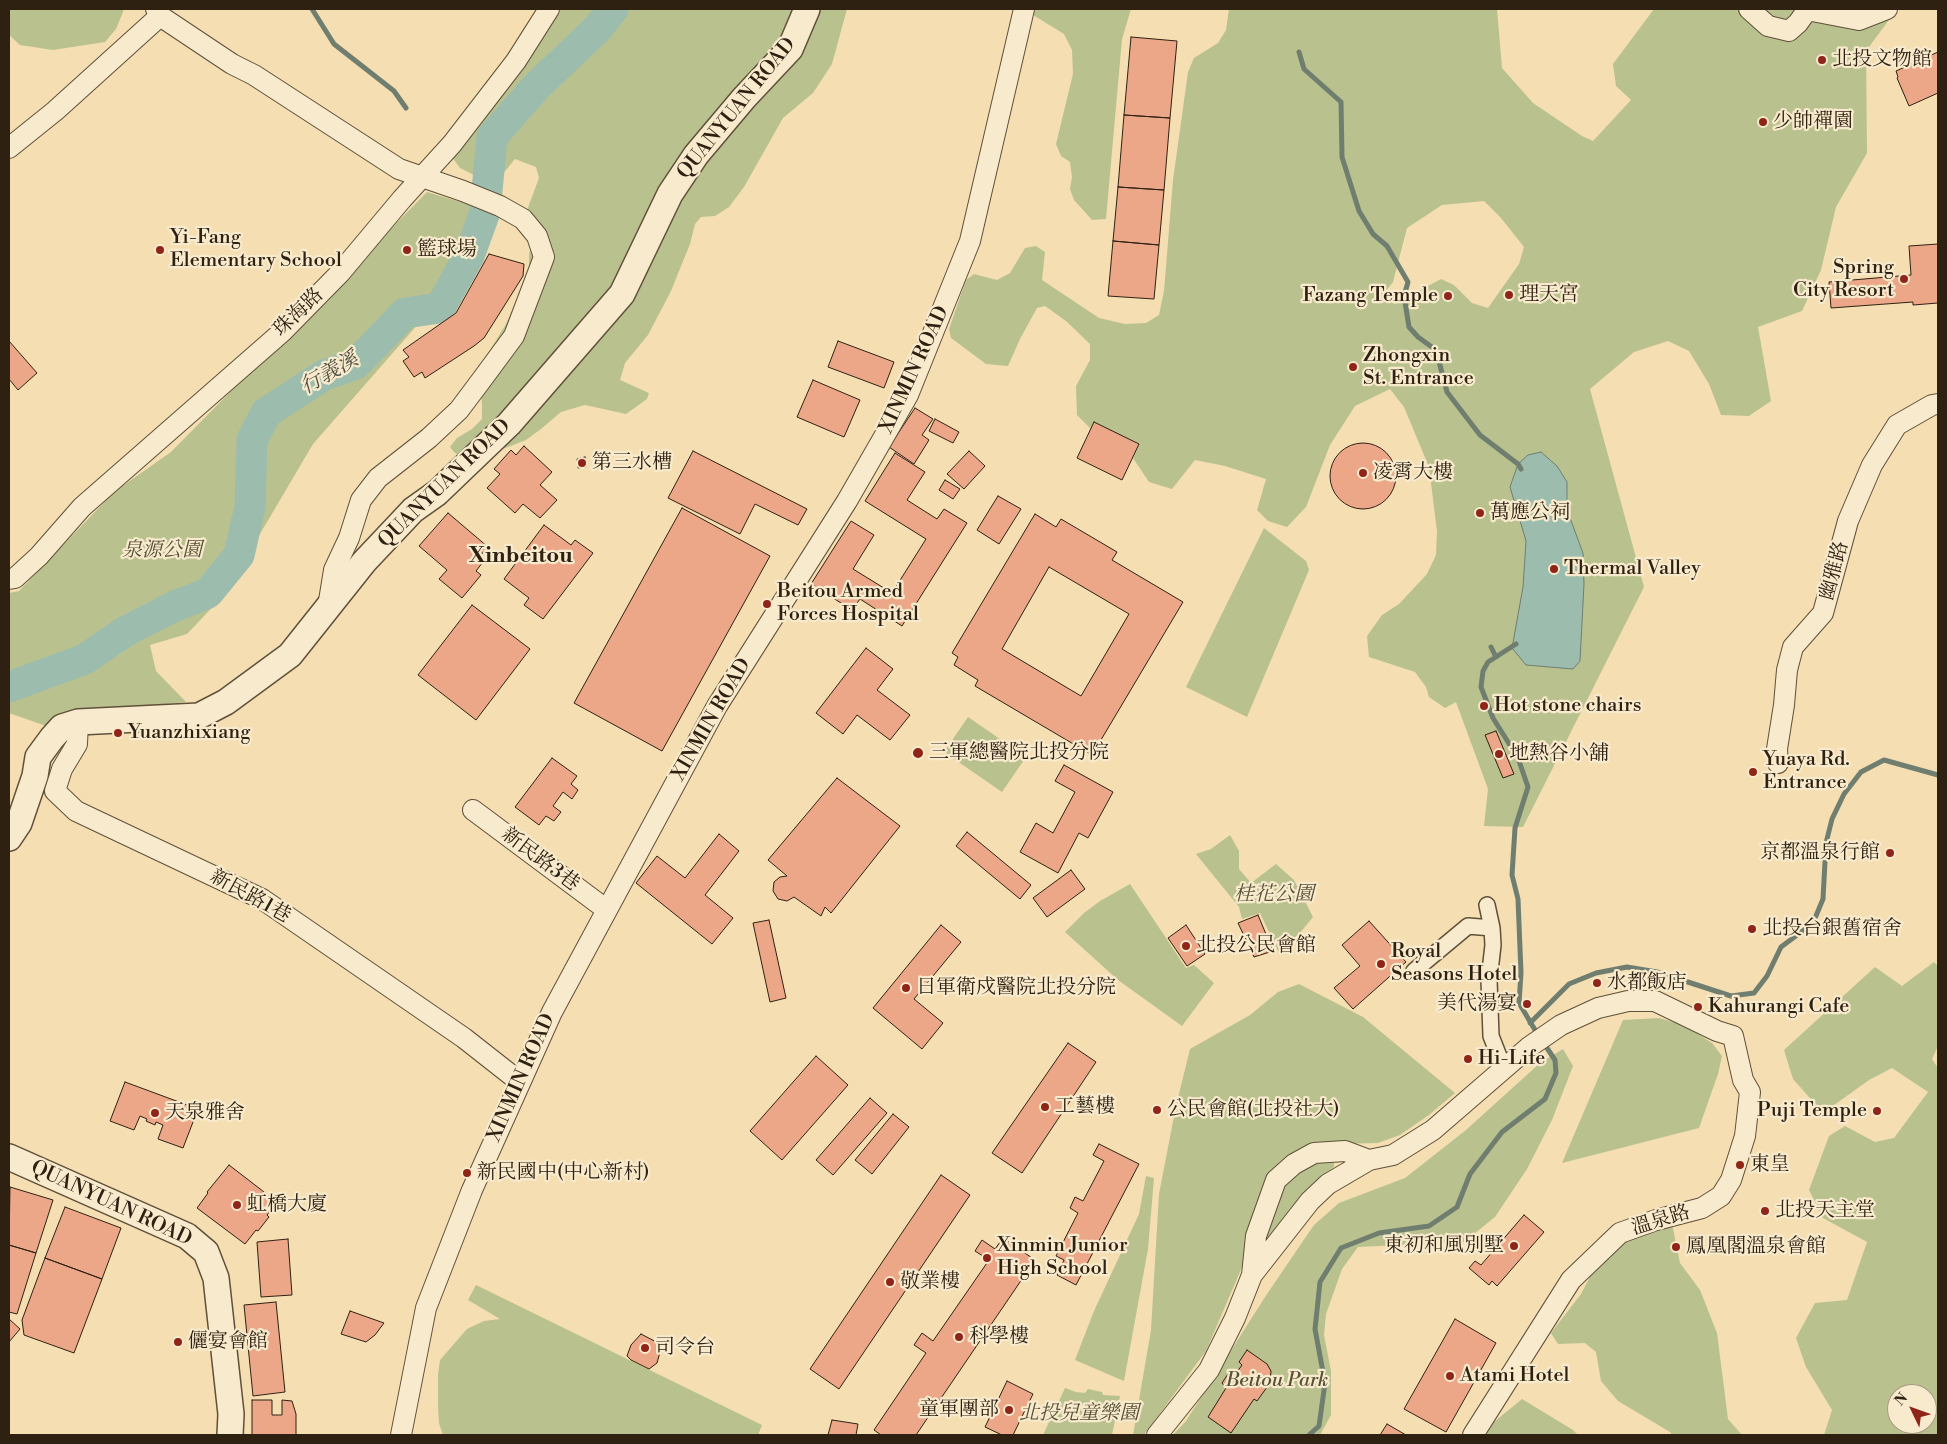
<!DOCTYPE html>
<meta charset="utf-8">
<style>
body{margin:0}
#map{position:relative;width:1947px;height:1444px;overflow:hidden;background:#f4deb2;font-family:"Libre Bodoni",serif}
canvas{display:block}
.frame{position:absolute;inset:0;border:10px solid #2f2112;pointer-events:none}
.north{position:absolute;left:1887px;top:1384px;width:50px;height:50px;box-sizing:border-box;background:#f8eacd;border:1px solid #a89a82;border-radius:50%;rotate:312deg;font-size:14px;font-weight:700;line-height:20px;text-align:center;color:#2f2112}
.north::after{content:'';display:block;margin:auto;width:18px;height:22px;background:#8f2418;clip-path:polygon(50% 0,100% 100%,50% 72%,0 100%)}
</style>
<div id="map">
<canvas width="1947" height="1444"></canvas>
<div class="frame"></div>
<div class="north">N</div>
</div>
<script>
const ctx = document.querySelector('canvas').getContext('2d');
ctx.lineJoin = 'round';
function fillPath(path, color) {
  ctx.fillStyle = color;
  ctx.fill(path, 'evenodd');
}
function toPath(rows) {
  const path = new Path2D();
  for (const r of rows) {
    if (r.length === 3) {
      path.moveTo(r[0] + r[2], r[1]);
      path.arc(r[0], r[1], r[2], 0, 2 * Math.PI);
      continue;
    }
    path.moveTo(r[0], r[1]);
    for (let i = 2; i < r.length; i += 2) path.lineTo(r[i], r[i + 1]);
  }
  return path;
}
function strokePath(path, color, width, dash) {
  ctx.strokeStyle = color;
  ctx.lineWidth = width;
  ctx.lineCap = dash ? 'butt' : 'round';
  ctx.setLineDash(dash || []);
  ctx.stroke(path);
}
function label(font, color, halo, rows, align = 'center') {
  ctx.font = font + ' "Libre Bodoni","Noto Serif TC",serif';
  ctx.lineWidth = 4.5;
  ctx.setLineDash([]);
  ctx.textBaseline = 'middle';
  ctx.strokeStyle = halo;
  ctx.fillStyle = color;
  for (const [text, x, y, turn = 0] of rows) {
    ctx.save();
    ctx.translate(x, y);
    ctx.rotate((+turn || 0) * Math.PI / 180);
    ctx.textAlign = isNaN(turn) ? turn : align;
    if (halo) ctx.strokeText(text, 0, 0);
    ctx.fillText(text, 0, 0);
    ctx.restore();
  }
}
fillPath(toPath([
 [9,9,123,9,123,12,116,29,105,42,53,50,20,45,9,35],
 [556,9,847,9,832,64,813,93,783,118,744,187,729,207,715,216,701,217,695,224,690,244,671,291,648,335,625,363,620,380,649,393,647,399,626,414,585,405,561,412,541,429,526,440,495,452,463,457,455,453,450,447,457,438,472,429,482,419,482,402,475,374,506,324,529,274,529,255,535,227,526,213,539,178,536,167,515,159,497,181,480,178,460,168,452,157],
 [1035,9,1131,9,1122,39,1106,219,1092,220,1074,200,1070,189,1072,177,1070,162,1061,156,1056,144,1073,74,1072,50,1064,34,1033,15],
 [1229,9,1497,9,1502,68,1533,103,1582,136,1593,141,1631,100,1616,86,1613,64,1654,9,1897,9,1866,51,1867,153,1836,207,1821,270,1802,311,1758,327,1771,401,1749,416,1721,415,1709,384,1689,351,1668,341,1634,352,1590,389,1644,587,1523,827,1484,826,1488,789,1456,702,1445,708,1429,697,1426,687,1415,672,1369,657,1367,636,1382,615,1399,604,1427,574,1436,555,1437,531,1429,467,1404,407,1390,389,1355,406,1330,445,1306,507,1287,527,1268,521,1257,510,1266,479,1225,466,1195,460,1172,489,1149,482,1133,458,1139,444,1094,423,1091,429,1077,415,1076,386,1090,360,1090,344,1066,321,1045,306,1037,308,1020,339,1008,366,986,364,951,338,949,329,966,280,974,274,997,280,1010,273,1025,248,1036,246,1045,252,1042,280,1099,318,1125,324,1146,323,1159,315,1164,291,1173,180,1188,72,1194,58,1218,43,1226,30],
 [1484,201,1501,218,1524,247,1519,264,1488,308,1472,303,1454,285,1441,279,1395,304,1389,300,1386,291,1393,282,1407,228,1442,205],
 [427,192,494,212,455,297,426,315,313,444,224,595,187,634,150,645,156,671,186,702,69,714,49,727,9,713,9,593,19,591,114,492,171,452],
 [1264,528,1306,561,1309,570,1247,717,1186,687],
 [968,717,1026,757,1002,792,944,752],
 [1230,835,1239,851,1239,869,1251,883,1276,864,1294,880,1313,917,1299,934,1278,951,1260,913,1242,919,1239,907,1196,854,1211,849],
 [1130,884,1186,968,1194,965,1214,983,1182,1026,1118,980,1065,932,1084,913,1100,901],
 [1934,962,1938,966,1938,1046,1932,1059,1938,1068,1938,1435,1824,1435,1832,1410,1806,1367,1796,1338,1815,1303,1847,1300,1867,1242,1823,1218,1809,1190,1829,1136,1845,1126,1875,1142,1894,1138,1928,1092,1892,1068,1869,1080,1823,1113,1793,1079,1784,1050,1875,967,1902,986],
 [1897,1394,1927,1394,1927,1424,1897,1424],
 [1299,984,1363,1017,1455,1093,1429,1115,1400,1135,1378,1143,1338,1144,1289,1157,1271,1171,1257,1208,1242,1267,1206,1351,1144,1435,1133,1435,1151,1330,1159,1194,1176,1106,1190,1049,1250,1015,1278,992],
 [1659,1018,1684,1025,1712,1043,1722,1056,1718,1074,1699,1128,1562,1163,1623,1020],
 [1563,1049,1573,1066,1552,1120,1527,1169,1495,1217,1464,1242,1358,1247,1342,1269,1326,1314,1324,1335,1331,1371,1331,1415,1320,1435,1173,1435,1186,1421,1267,1294,1314,1225,1339,1203,1405,1178,1466,1130,1540,1063],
 [1314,1162,1334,1162,1334,1167,1321,1176,1304,1195,1266,1242,1264,1234,1280,1186,1297,1171],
 [1146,1176,1154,1178,1148,1249,1124,1381,1075,1360,1094,1311,1139,1214],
 [1672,1224,1680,1263,1700,1290,1717,1333,1728,1419,1742,1435,1672,1435,1670,1432,1618,1401,1601,1381,1596,1352,1585,1343,1558,1344,1551,1333,1581,1294,1594,1269,1630,1236],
 [476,1285,762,1425,758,1435,443,1435,439,1423,438,1406,438,1375,440,1360,467,1329,484,1321,500,1319,468,1300],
 [1065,1388,1076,1392,1085,1393,1088,1389,1102,1392,1103,1395,1120,1396,1112,1435,1043,1435],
 [1522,1399,1573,1430,1578,1435,1486,1435,1494,1422]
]), '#b9c28e');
const water = toPath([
 [1541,452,1557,466,1567,482,1567,510,1583,553,1584,584,1580,661,1573,669,1526,665,1512,648,1523,587,1526,541,1510,487,1518,464,1528,455,1541,452]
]);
fillPath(water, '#9cbcae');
strokePath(water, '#707e70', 1);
strokePath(toPath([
 [312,9,334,44,394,91,406,108],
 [1299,52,1304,69,1341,102,1342,157,1359,211,1373,234,1387,246,1408,282,1404,296,1409,327,1418,337,1436,350,1447,392,1480,435,1518,464,1521,469],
 [1516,644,1488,662,1483,671,1481,687,1493,718,1518,758,1528,787,1515,828,1512,875,1518,899,1521,973,1519,1003,1538,1035],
 [1491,647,1496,657],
 [1530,1023,1569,984,1596,973,1627,967,1657,972,1731,996,1754,993,1767,976,1781,947,1813,923,1823,899,1826,843,1832,819,1844,794,1861,772,1884,760,1938,775],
 [1309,1435,1319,1426,1325,1383,1315,1329,1320,1282,1341,1248,1379,1233,1429,1226,1457,1207,1470,1174,1502,1132,1545,1099,1556,1073,1555,1060,1543,1042]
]), '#707e70', 5);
strokePath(toPath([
 [9,687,85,659,126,631,175,606,208,593,239,555,250,507,252,440,266,413,324,375,356,364,405,313,440,308,469,256,485,212,492,137,536,87,597,29,613,9]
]), '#9cbcae', 31);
const building = toPath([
 [1131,37,1177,41,1170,118,1124,115,1131,37],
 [1938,52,1938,93,1909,106,1897,78,1898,77,1896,71,1938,52],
 [1124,115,1170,118,1164,190,1118,187,1124,115],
 [1118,187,1164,190,1159,245,1113,241,1118,187],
 [1113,241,1159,245,1154,299,1108,296,1113,241],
 [1938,244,1938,303,1913,305,1913,302,1831,308,1829,282,1911,275,1909,246,1938,244],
 [489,254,524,264,523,276,484,338,474,346,425,378,422,372,414,377,403,361,409,357,403,350,456,313,489,254],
 [9,341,37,373,18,390,9,379,9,341],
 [838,341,894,362,884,388,828,367,838,341],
 [813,380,860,400,844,437,797,417,813,380],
 [915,408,933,419,922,435,929,440,914,464,889,447,915,408],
 [935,419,959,432,953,443,929,431,935,419],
 [1094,422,1139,444,1122,480,1077,458,1094,422],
 [1363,476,33],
 [524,446,552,472,540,485,557,500,540,518,523,504,515,513,487,488,500,474,494,469,511,450,516,455,524,446],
 [693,451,807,509,798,525,755,504,740,534,668,498,693,451],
 [969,451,985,466,964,489,947,474,969,451],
 [895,453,925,472,907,500,937,519,944,509,967,523,902,626,860,599,852,610,811,584,851,521,874,535,853,569,892,593,926,539,865,501,895,453],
 [585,457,586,467,578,468,577,459,585,457],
 [945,480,960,489,953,499,939,490,945,480],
 [998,496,1021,509,999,544,977,530,998,496],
 [682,508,770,556,662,751,574,703,682,508],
 [448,513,488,547,478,558,483,562,476,571,481,575,462,598,439,579,447,570,419,546,448,513],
 [1035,514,1056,527,1061,519,1117,552,1112,560,1183,602,1092,755,975,686,978,680,954,665,958,657,952,653,1035,514],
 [1049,567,1129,614,1081,696,1002,649,1049,567],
 [544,525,571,545,575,540,593,553,543,619,524,605,529,598,504,579,544,525],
 [472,605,530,649,476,720,418,675,472,605],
 [866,648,893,669,877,690,910,715,890,740,857,715,843,734,816,713,866,648],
 [1496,731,1514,774,1503,778,1485,735,1496,731],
 [552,758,577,776,571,784,578,790,572,799,563,792,553,806,561,812,554,821,546,816,539,825,515,807,552,758],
 [1064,765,1113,792,1088,838,1079,833,1058,873,1020,852,1036,823,1053,833,1075,792,1055,781,1064,765],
 [837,778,900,826,831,913,825,907,821,916,794,897,787,901,778,899,773,891,774,882,780,877,787,876,768,860,837,778],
 [967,832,1031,885,1020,899,956,846,967,832],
 [719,834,739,851,705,895,733,918,712,944,636,883,657,856,685,878,719,834],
 [1071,870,1085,889,1047,917,1033,898,1071,870],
 [1258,915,1273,951,1254,957,1238,923,1258,915],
 [769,920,786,998,770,1002,753,923,769,920],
 [1369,921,1406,962,1353,1009,1334,988,1360,966,1342,945,1369,921],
 [941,925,961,942,914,999,943,1023,922,1049,873,1008,941,925],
 [1186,925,1205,954,1187,966,1168,938,1186,925],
 [1068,1043,1096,1062,1022,1173,992,1153,1068,1043],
 [816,1056,848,1085,782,1160,750,1131,816,1056],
 [125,1082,198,1109,183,1148,158,1139,163,1125,156,1122,155,1125,146,1121,147,1119,140,1116,134,1130,110,1121,125,1082],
 [870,1098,887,1113,833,1175,816,1160,870,1098],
 [893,1114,909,1127,872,1174,855,1160,893,1114],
 [1099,1144,1139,1164,1076,1285,1057,1275,1064,1260,1056,1256,1078,1213,1070,1208,1075,1197,1083,1201,1104,1161,1093,1155,1099,1144],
 [229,1165,277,1202,267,1215,269,1217,258,1231,256,1230,245,1244,197,1208,208,1193,207,1192,229,1165],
 [941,1175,970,1195,839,1389,810,1369,941,1175],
 [10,1187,53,1200,36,1253,9,1245,10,1187],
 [65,1207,121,1228,102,1279,45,1258,65,1207],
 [1524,1215,1544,1232,1497,1286,1492,1281,1489,1285,1469,1268,1475,1261,1481,1265,1524,1215],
 [1003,1238,1035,1260,916,1435,881,1435,874,1430,926,1353,914,1345,922,1333,933,1341,989,1260,975,1251,982,1240,995,1249,1003,1238],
 [288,1239,292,1295,261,1297,257,1242,288,1239],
 [9,1245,36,1253,17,1314,9,1312,9,1245],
 [45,1258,102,1279,74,1353,24,1335,22,1320,45,1258],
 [276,1302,285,1392,253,1396,244,1305,276,1302],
 [350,1311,384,1323,375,1335,366,1342,341,1334,350,1311],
 [9,1319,20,1329,9,1342,9,1319],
 [1455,1319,1496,1343,1446,1432,1404,1409,1455,1319],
 [641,1334,662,1345,657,1363,649,1369,631,1360,627,1356,631,1345,641,1334],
 [1247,1350,1267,1364,1271,1371,1270,1383,1257,1401,1254,1399,1231,1433,1208,1417,1226,1388,1222,1383,1228,1374,1234,1376,1242,1365,1239,1362,1247,1350],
 [1007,1381,1033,1394,1013,1435,1002,1435,985,1427,1007,1381],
 [252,1400,272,1400,272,1415,282,1415,282,1400,292,1401,296,1414,296,1435,252,1435,252,1400],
 [832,1420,858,1424,856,1435,828,1435,832,1420],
 [1387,1424,1406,1435,1380,1435,1387,1424]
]);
fillPath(building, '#eba788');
strokePath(building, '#2f2112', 1);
const pedestrian = toPath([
 [1487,905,1492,928,1493,945,1489,980,1491,1036,1504,1069],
 [1414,971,1468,926,1492,928]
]);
const minor = toPath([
 [156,9,160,16,232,64,254,75,399,169,463,191,500,206,523,219,537,236,544,257,514,336,483,378,459,410,429,438,378,478,361,500,349,538,334,570,328,607],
 [1749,9,1768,26,1789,31,1798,23,1808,9],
 [1807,10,1859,20,1887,9],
 [9,148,55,111,160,16],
 [9,579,15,578,39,556,82,507,282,332,340,273,402,199,452,144,516,61,549,9],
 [78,722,77,744,62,769,55,791,76,811,262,899,464,1038,520,1082],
 [1778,763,1777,749,1784,705,1787,670,1793,647,1823,613,1848,521,1872,465,1897,425,1932,405,1938,404],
 [473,810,607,910],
 [1252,1275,1256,1236,1276,1180,1294,1164,1314,1153,1345,1151,1369,1160],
 [401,1435,426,1308,472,1190,552,1012,717,706,847,501,908,395,970,241,1024,9],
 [1157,1435,1209,1370,1235,1318,1252,1275,1310,1201,1328,1184,1369,1160,1393,1155,1433,1130,1529,1047,1561,1025,1598,1008,1628,1001,1655,1001,1717,1031,1733,1036,1743,1080,1750,1092,1745,1136,1731,1180,1721,1196,1702,1208,1656,1220,1620,1233,1571,1280,1473,1435]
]);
const tertiary = toPath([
 [9,838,19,823,35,776,38,757,52,738,62,727,78,722,199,716,226,702,290,655,364,562,413,510,437,493,509,424,622,294,670,194,696,155,744,98,790,49,807,9],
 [9,1157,187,1236,206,1252,216,1278,231,1414,230,1435]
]);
strokePath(pedestrian, '#60503a', 18);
strokePath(minor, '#60503a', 22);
strokePath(tertiary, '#60503a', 28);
strokePath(pedestrian, '#f8eacd', 15);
strokePath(minor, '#f8eacd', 20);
strokePath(tertiary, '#f8eacd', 25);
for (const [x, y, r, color] of [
 [1822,60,5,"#8f2418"],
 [1763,122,5,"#8f2418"],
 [160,250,5,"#8f2418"],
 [407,250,5,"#8f2418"],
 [1904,279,5,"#8f2418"],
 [1509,295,5,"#8f2418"],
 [1448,296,5,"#8f2418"],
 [1353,367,5,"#8f2418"],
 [582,463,5,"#8f2418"],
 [1363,473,5,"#8f2418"],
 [1480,513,5,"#8f2418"],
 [1554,569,5,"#8f2418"],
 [767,604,5,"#8f2418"],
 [1484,706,5,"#8f2418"],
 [118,733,5,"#8f2418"],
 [918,753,6,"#8f2418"],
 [1499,754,5,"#8f2418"],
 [1753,772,5,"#8f2418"],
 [1890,853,5,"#8f2418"],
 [1752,929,5,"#8f2418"],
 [1186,946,5,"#8f2418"],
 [1381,964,5,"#8f2418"],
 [1597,983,5,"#8f2418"],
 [906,988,5,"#8f2418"],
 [1527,1004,5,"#8f2418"],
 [1698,1007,5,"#8f2418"],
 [1468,1059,5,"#8f2418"],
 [1045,1107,5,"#8f2418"],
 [1157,1110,5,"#8f2418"],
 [1877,1111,5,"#8f2418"],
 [155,1113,5,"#8f2418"],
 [1740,1165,5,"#8f2418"],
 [467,1173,5,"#8f2418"],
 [237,1205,5,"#8f2418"],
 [1765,1211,5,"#8f2418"],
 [1514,1246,5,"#8f2418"],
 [1676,1247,5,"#8f2418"],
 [987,1258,5,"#8f2418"],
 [890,1282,5,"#8f2418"],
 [959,1337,5,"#8f2418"],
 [178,1342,5,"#8f2418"],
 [645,1348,5,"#8f2418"],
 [1450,1376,5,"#8f2418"],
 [1009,1410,5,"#8f2418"]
]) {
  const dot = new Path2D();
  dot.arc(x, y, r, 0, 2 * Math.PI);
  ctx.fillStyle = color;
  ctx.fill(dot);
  strokePath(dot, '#f8eacd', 2);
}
label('20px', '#2f2112', '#f8eacd', [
 ["北投文物館",1832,60],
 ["少帥禪園",1773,122],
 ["Yi-Fang",170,238],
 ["Elementary School",170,261],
 ["籃球場",417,250],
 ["Spring",1894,268,"right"],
 ["City Resort",1894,291,"right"],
 ["理天宮",1519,295],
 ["Fazang Temple",1438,296,"right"],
 ["Zhongxin",1363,356],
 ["St. Entrance",1363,379],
 ["第三水槽",592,463],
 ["凌霄大樓",1373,473],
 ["萬應公祠",1490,513],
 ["Thermal Valley",1564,569],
 ["Beitou Armed",777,592],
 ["Forces Hospital",777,615],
 ["Hot stone chairs",1494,706],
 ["Yuanzhixiang",128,733],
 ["三軍總醫院北投分院",929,753],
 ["地熱谷小舖",1509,754],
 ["Yuaya Rd.",1763,760],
 ["Entrance",1763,783],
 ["京都溫泉行館",1880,853,"right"],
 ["北投台銀舊宿舍",1762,929],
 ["北投公民會館",1196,946],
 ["Royal",1391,952],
 ["Seasons Hotel",1391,975],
 ["水都飯店",1607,983],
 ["日軍衛戍醫院北投分院",916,988],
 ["美代湯宴",1517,1004,"right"],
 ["Kahurangi Cafe",1708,1007],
 ["Hi-Life",1478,1059],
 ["工藝樓",1055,1107],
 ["公民會館(北投社大)",1167,1110],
 ["Puji Temple",1867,1111,"right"],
 ["天泉雅舍",165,1113],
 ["東皇",1750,1165],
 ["新民國中(中心新村)",477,1173],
 ["虹橋大廈",247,1205],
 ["北投天主堂",1775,1211],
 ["Xinmin Junior",997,1246],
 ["High School",997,1269],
 ["東初和風別墅",1504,1246,"right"],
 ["鳳凰閣溫泉會館",1686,1247],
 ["敬業樓",900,1282],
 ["科學樓",969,1337],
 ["儷宴會館",188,1342],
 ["司令台",655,1348],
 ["Atami Hotel",1460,1376],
 ["童軍團部",999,1410,"right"]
], 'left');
label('20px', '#2f2112', '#f8eacd', [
 ["QUANYUAN ROAD",737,109,-51],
 ["珠海路",299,313,-44],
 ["XINMIN ROAD",915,370,-65],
 ["QUANYUAN ROAD",445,484,-44],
 ["幽雅路",1835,571,-75],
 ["XINMIN ROAD",712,720,-60],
 ["新民路3巷",540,860,37],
 ["新民路1巷",250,897,29],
 ["XINMIN ROAD",522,1078,-66],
 ["QUANYUAN ROAD",111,1204,25],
 ["溫泉路",1661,1221,-17]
]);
label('italic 20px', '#585137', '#f8eacd', [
 ["泉源公園",162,551],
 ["桂花公園",1274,895],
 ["Beitou Park",1277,1381],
 ["北投兒童樂園",1079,1414]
]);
label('italic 21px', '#505041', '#f8eacd', [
 ["行義溪",330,374,-30]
]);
label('bold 22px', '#2f2112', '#f8eacd', [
 ["Xinbeitou",521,557]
]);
</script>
